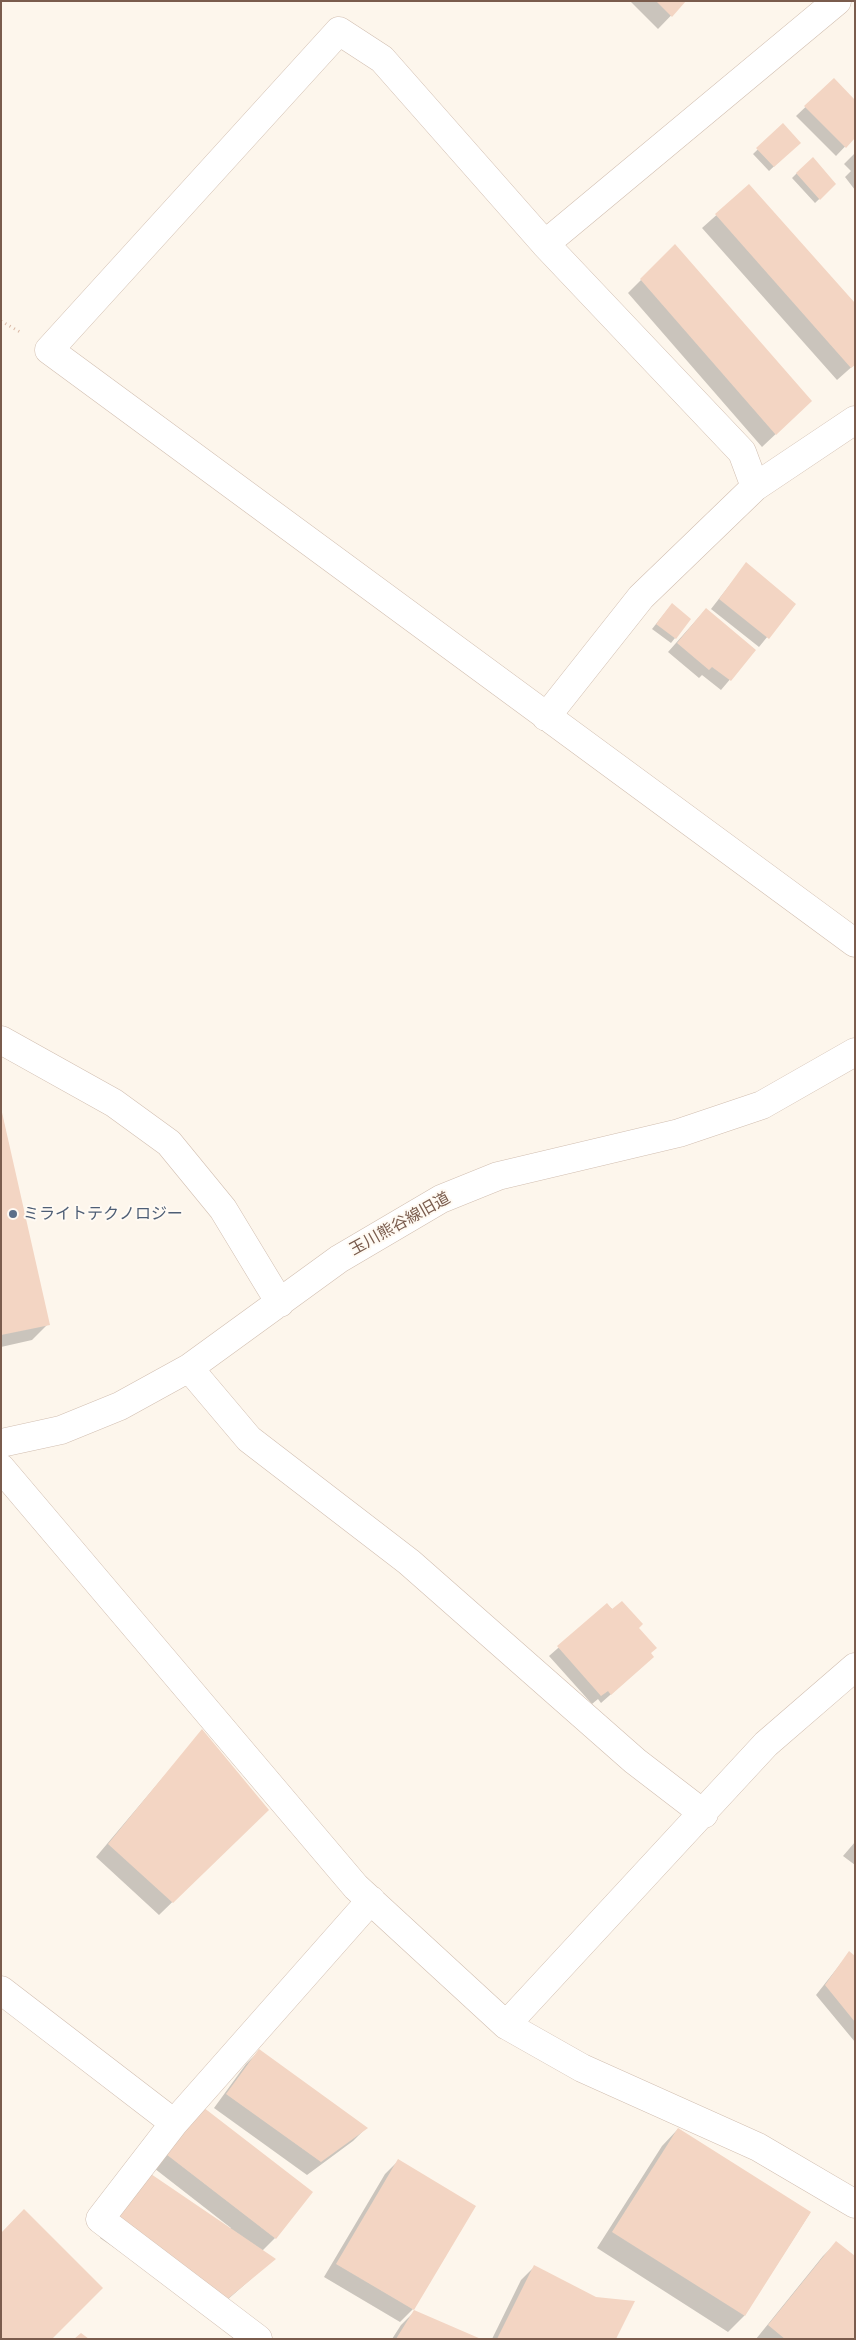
<!DOCTYPE html>
<meta charset="utf-8">
<style>
body{margin:0}
#map{position:relative;width:856px;height:2340px;overflow:hidden;background:#fdf6ec;font-family:Inter,sans-serif}
canvas{display:block}
.frame{position:absolute;inset:0;border:2px solid #7a5c4d;pointer-events:none}
</style>
<div id="map">
<canvas width="856" height="2340"></canvas>
<div class="frame"></div>
</div>
<script>
const ctx = document.querySelector('canvas').getContext('2d');
ctx.lineJoin = 'round';
function fillPath(path, color) {
  ctx.fillStyle = color;
  ctx.fill(path, 'evenodd');
}
function toPath(rows) {
  const path = new Path2D();
  for (const r of rows) {
    path.moveTo(r[0], r[1]);
    for (let i = 2; i < r.length; i += 2) path.lineTo(r[i], r[i + 1]);
  }
  return path;
}
function strokePath(path, color, width, dash) {
  ctx.strokeStyle = color;
  ctx.lineWidth = width;
  ctx.lineCap = dash ? 'butt' : 'round';
  ctx.setLineDash(dash || []);
  ctx.stroke(path);
}
function label(font, color, halo, rows, align = 'center') {
  ctx.font = font + ' Inter,"Noto Sans JP",sans-serif';
  ctx.lineWidth = 4;
  ctx.setLineDash([]);
  ctx.textBaseline = 'middle';
  ctx.strokeStyle = halo;
  ctx.fillStyle = color;
  for (const [text, x, y, turn = 0] of rows) {
    ctx.save();
    ctx.translate(x, y);
    ctx.rotate((+turn || 0) * Math.PI / 180);
    ctx.textAlign = isNaN(turn) ? turn : align;
    if (halo) ctx.strokeText(text, 0, 0);
    ctx.fillText(text, 0, 0);
    ctx.restore();
  }
}
fillPath(toPath([
 [630,1,685,1,658,29],
 [834,80,855,136,836,156,796,116],
 [783,125,799,143,769,171,753,154],
 [855,153,855,190,845,177,851,171,844,164],
 [797,173,835,184,815,203,792,178],
 [749,186,855,364,837,380,702,228],
 [675,246,797,414,762,447,628,293],
 [746,564,794,604,759,647,711,609],
 [668,609,675,638,671,643,652,629],
 [706,609,755,650,721,690,702,675,699,678,668,652],
 [1,1110,48,1324,32,1340,1,1347],
 [607,1605,637,1628,649,1653,643,1666,601,1703,598,1699,592,1704,549,1656],
 [202,1731,267,1810,159,1915,96,1857],
 [855,1842,855,1865,843,1856],
 [849,1953,855,1958,855,2042,816,1995],
 [259,2051,366,2128,353,2141,307,2175,214,2108,246,2064],
 [186,2118,311,2192,275,2238,262,2251,274,2259,211,2314,100,2238,135,2187,230,2229,231,2228,150,2165],
 [678,2129,810,2213,744,2316,728,2332,597,2248,662,2146],
 [398,2161,413,2309,400,2322,324,2277,385,2174],
 [836,2243,855,2339,756,2339,823,2256],
 [534,2267,615,2339,492,2339,521,2280],
 [414,2312,478,2339,392,2339,401,2325]
]), '#0003');
fillPath(toPath([
 [656,1,686,1,672,17],
 [834,78,855,100,855,138,846,148,804,106],
 [783,123,801,143,774,167,756,148],
 [813,157,836,184,820,200,796,173],
 [749,184,855,303,855,365,851,368,715,214],
 [675,244,812,401,776,435,640,279],
 [746,562,796,604,769,639,719,599],
 [672,603,691,619,676,639,656,624],
 [706,608,756,650,731,681,712,667,709,670,677,643],
 [1,1108,50,1325,1,1335],
 [622,1601,643,1624,639,1628,657,1648,651,1653,654,1657,611,1695,608,1691,601,1696,557,1646,607,1603,612,1609],
 [202,1729,269,1810,173,1903,108,1844],
 [849,1951,855,1956,855,2022,825,1985],
 [259,2049,368,2128,321,2162,226,2094],
 [199,2104,313,2192,276,2239,162,2151],
 [678,2128,811,2212,745,2316,612,2232],
 [398,2159,476,2206,414,2310,336,2264],
 [148,2172,276,2259,225,2301,112,2224],
 [24,2209,103,2288,52,2339,1,2339,1,2233],
 [836,2241,855,2256,855,2339,785,2339,768,2325],
 [534,2265,596,2297,635,2301,616,2339,497,2339],
 [414,2310,481,2339,396,2339],
 [81,2333,89,2339,74,2339]
]), '#f3d5c3');
const minor = toPath([
 [545,244,837,1],
 [755,487,742,452,545,244,382,59,339,31,49,350,855,943],
 [546,717,641,597,755,487,855,420],
 [1,1040,114,1103,169,1143,223,1209,280,1303],
 [189,1368,249,1439,409,1562,635,1761,704,1814],
 [1,1443,61,1430,120,1406,189,1368,339,1259,441,1199,498,1176,679,1133,762,1105,855,1052],
 [1,1468,356,1887,506,2025,582,2068,758,2147,855,2204],
 [1,1990,174,2123,371,1900],
 [506,2025,766,1744,855,1667],
 [174,2123,100,2219,258,2339]
]);
strokePath(minor, '#d1beb0', 29);
strokePath(toPath([
 [1,321,20,332]
]), '#d9b8a5', 3, [1, 4]);
strokePath(minor, '#fff', 28);
for (const [x, y, r, color] of [
 [13,1214,5,"#5c6f8a"]
]) {
  const dot = new Path2D();
  dot.arc(x, y, r, 0, 2 * Math.PI);
  ctx.fillStyle = color;
  ctx.fill(dot);
  strokePath(dot, '#fffaf3', 2);
}
label('16px', '#4e5e75', '#fffaf3', [
 ["ミライトテクノロジー",23,1214]
], 'left');
label('16px', '#7a5c4d', '#fffaf3', [
 ["玉川熊谷線旧道",400,1224,-29]
]);
</script>
